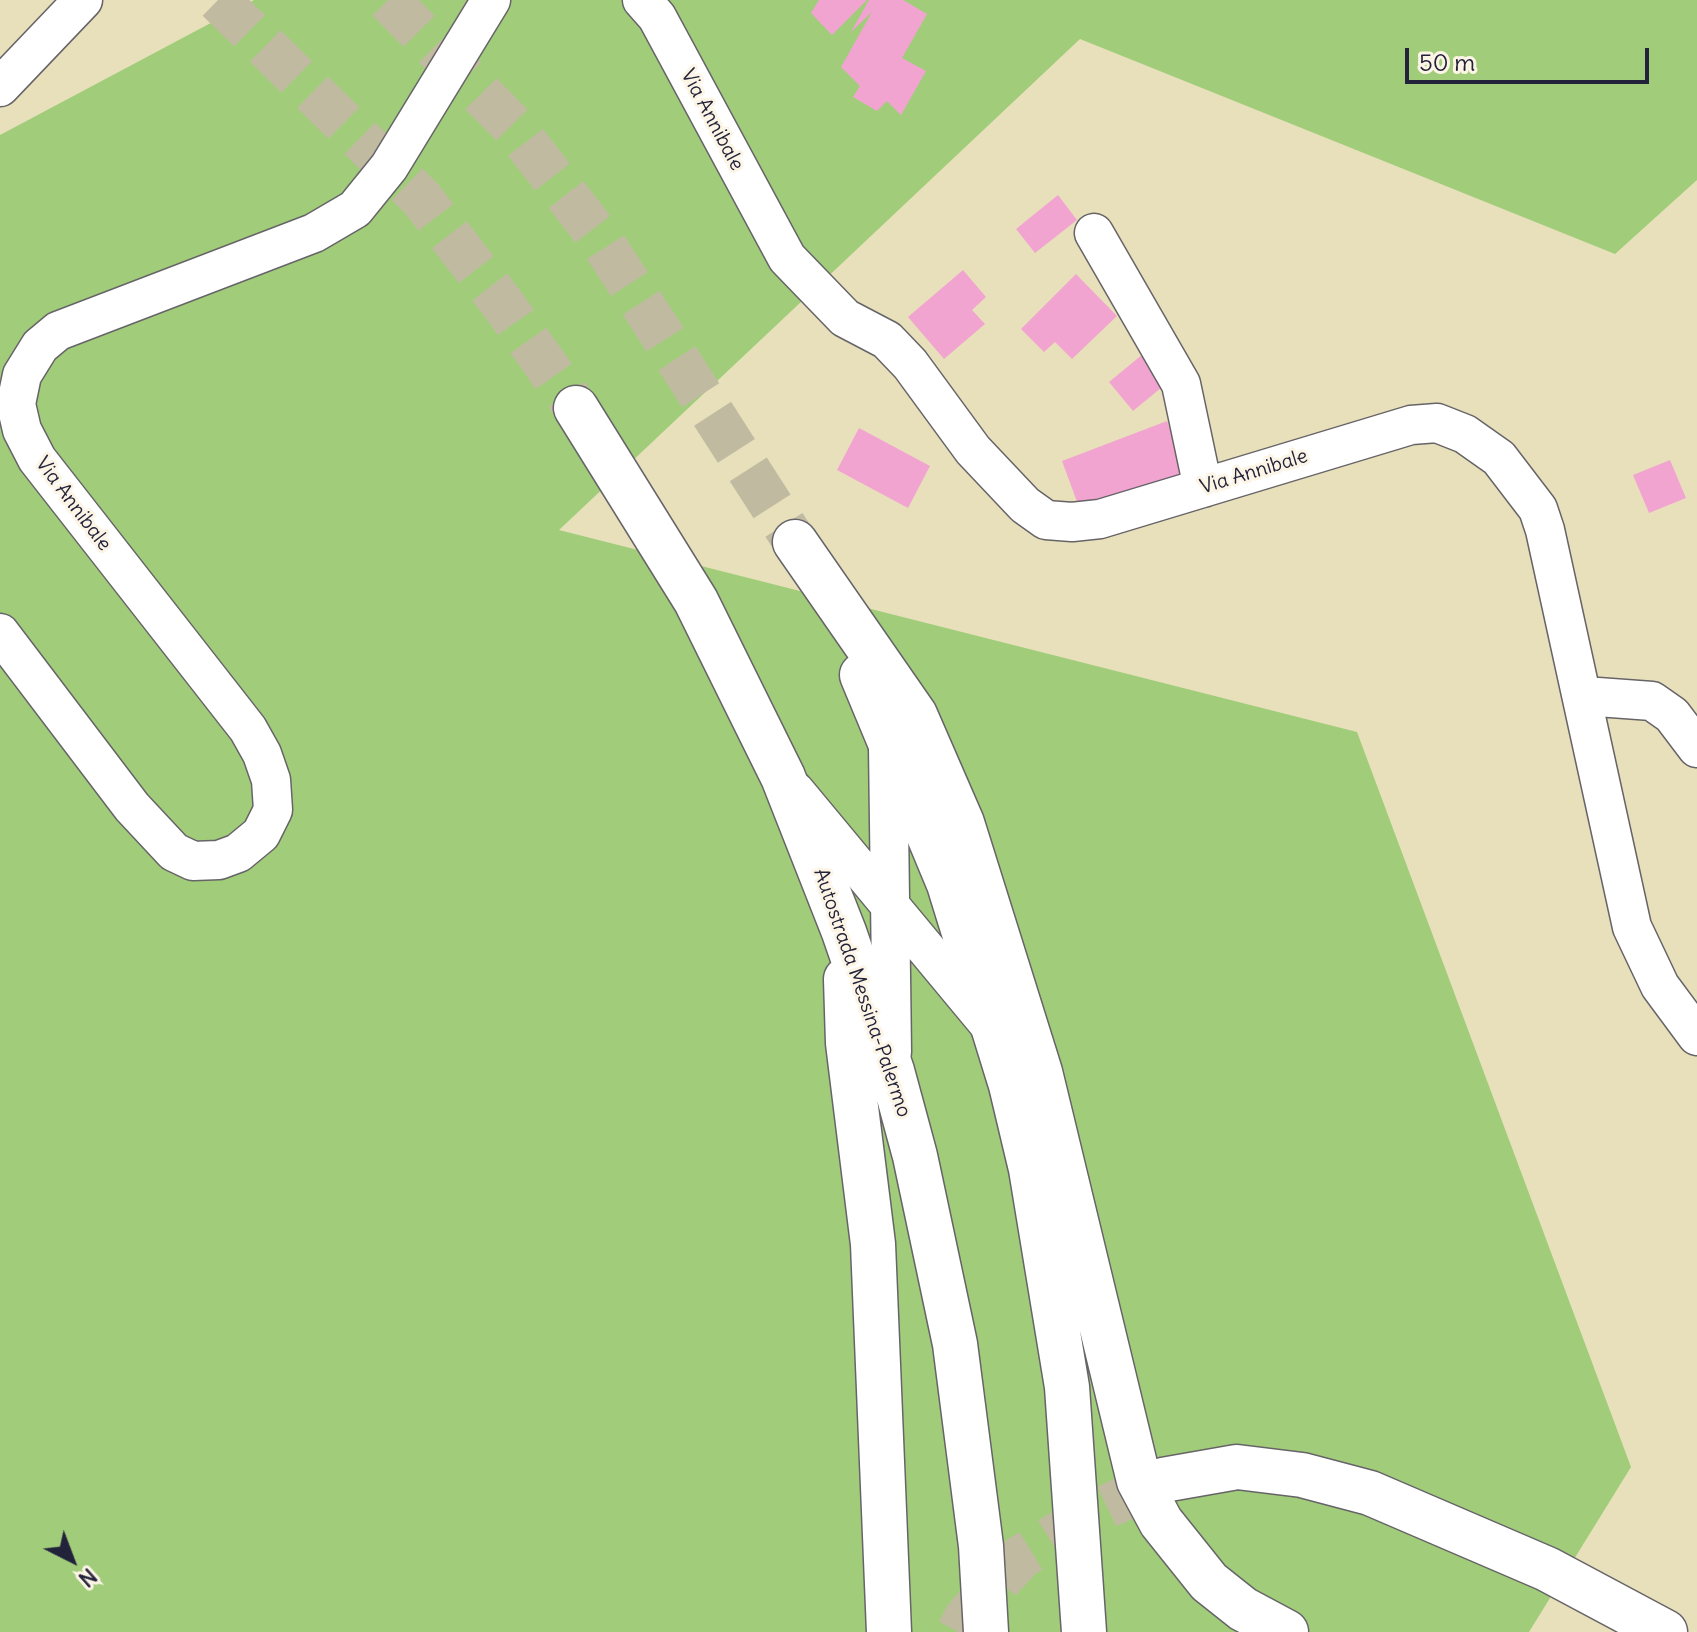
<!DOCTYPE html>
<style>
body{margin:0}
#map{position:relative;width:1697px;height:1632px;overflow:hidden;background:#e8e0bb;font-family:Delius,sans-serif}
canvas{display:block}
.north{position:absolute;left:32px;top:1520px;width:80px;height:80px;-webkit-text-stroke:6px #fcf5e5;paint-order:stroke;rotate:138deg;font-size:22px;font-weight:700;line-height:32px;text-align:center;color:#22223b}
.north::after{content:'';display:block;margin:auto;width:28px;height:36px;background:#22223b;clip-path:polygon(50% 0,100% 100%,50% 72%,0 100%)}
.scale{position:absolute;left:1405px;top:48px;width:244px;height:36px;box-sizing:border-box;border:4px solid #22223b;border-top:0;padding-left:10px;font-size:24px;line-height:28px;white-space:nowrap;color:#22223b;-webkit-text-stroke:6px #fcf5e5;paint-order:stroke}
</style>
<div id="map">
<canvas width="1697" height="1632"></canvas>
<div class="north">N</div>
<div class="scale">50 m</div>
</div>
<script>
const ctx = document.querySelector('canvas').getContext('2d');
ctx.lineJoin = 'round';
function fillPath(path, color) {
  ctx.fillStyle = color;
  ctx.fill(path, 'evenodd');
}
function toPath(rows) {
  const path = new Path2D();
  for (const r of rows) {
    path.moveTo(r[0], r[1]);
    for (let i = 2; i < r.length; i += 2) path.lineTo(r[i], r[i + 1]);
  }
  return path;
}
function strokePath(path, color, width, dash) {
  ctx.strokeStyle = color;
  ctx.lineWidth = width;
  ctx.lineCap = dash ? 'butt' : 'round';
  ctx.setLineDash(dash || []);
  ctx.stroke(path);
}
function label(font, color, halo, rows, align = 'center') {
  ctx.font = font + ' Delius,sans-serif';
  ctx.lineWidth = 6;
  ctx.setLineDash([]);
  ctx.textBaseline = 'middle';
  ctx.strokeStyle = halo;
  ctx.fillStyle = color;
  for (const [text, x, y, turn = 0] of rows) {
    ctx.save();
    ctx.translate(x, y);
    ctx.rotate((+turn || 0) * Math.PI / 180);
    ctx.textAlign = isNaN(turn) ? turn : align;
    if (halo) ctx.strokeText(text, 0, 0);
    ctx.fillText(text, 0, 0);
    ctx.restore();
  }
}
fillPath(toPath([
 [254,0,1697,0,1697,180,1615,254,1080,39,559,530,1357,732,1631,1467,1529,1632,0,1632,0,135]
]), '#a1cd7b');
fillPath(toPath([
 [819,0,867,0,832,35,811,13],
 [869,0,903,0,927,14,902,58,926,71,901,115,887,101,877,111,853,97,860,86,841,67,872,12,851,32],
 [1058,195,1077,220,1035,253,1016,229],
 [963,270,986,297,972,310,985,324,944,359,908,317],
 [1076,274,1117,316,1072,359,1055,342,1044,352,1021,329],
 [1154,345,1178,374,1133,411,1109,382],
 [1167,421,1188,478,1083,518,1062,461],
 [859,428,930,466,908,508,837,470],
 [1670,460,1686,498,1649,513,1633,475]
]), '#f2a4d0');
strokePath(toPath([
 [218,0,421,198,505,307,576,408],
 [388,0,512,125,599,237,795,542],
 [958,1632,967,1616,1021,1557,1089,1515,1163,1480]
]), '#c0baa1', 44, [44, 22]);
const minor = toPath([
 [642,0,657,17,787,258,845,318,887,340,910,364,973,450,1025,505,1046,520,1072,522,1100,519,1411,425,1437,423,1465,434,1499,458,1538,509,1545,530,1632,927,1660,986,1697,1036],
 [0,87,83,0],
 [1094,233,1181,384,1203,488],
 [0,633,132,807,174,852,193,861,219,860,238,853,261,834,273,810,271,780,262,754,248,729,37,459,22,430,16,404,22,375,40,346,58,331,314,233,355,209,389,167,491,0],
 [1584,696,1652,701,1672,715,1697,748],
 [888,746,892,1052],
 [795,791,991,1027]
]);
const highway = toPath([
 [576,408,696,601,783,777,844,932,892,1071,915,1156,955,1344,981,1546,986,1632],
 [795,542,915,715,962,823,1040,1072,1139,1481,1161,1522,1209,1582,1243,1609,1286,1632],
 [862,675,949,884,1011,1085,1031,1169,1067,1387,1084,1632],
 [846,979,848,1043,873,1244,889,1632],
 [1163,1480,1237,1467,1302,1475,1370,1493,1547,1569,1665,1632]
]);
strokePath(minor, '#676468', 41);
strokePath(highway, '#676468', 47);
strokePath(minor, '#fff', 38);
strokePath(highway, '#fff', 44);
label('20px', '#22223b', '#fcf5e5', [
 ["Via Annibale",712,120,62],
 ["Via Annibale",1254,472,-17],
 ["Via Annibale",73,504,53],
 ["Autostrada Messina-Palermo",862,993,71]
]);
</script>
